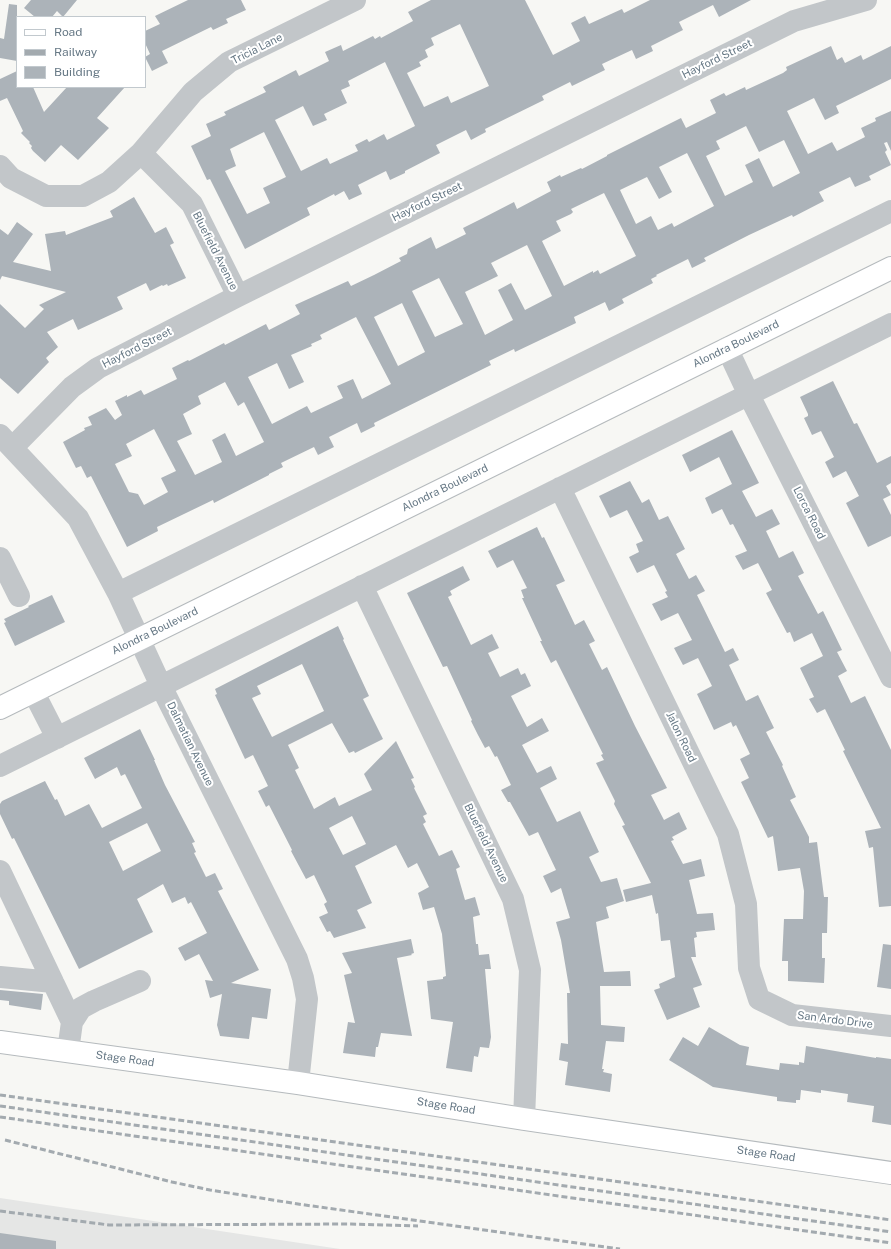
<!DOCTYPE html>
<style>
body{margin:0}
#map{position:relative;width:891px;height:1249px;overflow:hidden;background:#f7f7f4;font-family:"Public Sans",sans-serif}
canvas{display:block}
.legend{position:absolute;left:16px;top:16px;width:130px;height:72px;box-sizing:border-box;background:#fff;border:1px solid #c2c9ce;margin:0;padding:5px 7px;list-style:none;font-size:12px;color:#667885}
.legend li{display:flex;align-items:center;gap:8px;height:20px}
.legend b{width:20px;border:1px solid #c2c9ce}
</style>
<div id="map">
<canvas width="891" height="1249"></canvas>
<ul class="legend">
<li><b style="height:5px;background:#fff"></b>Road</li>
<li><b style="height:5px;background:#a3aaaf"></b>Railway</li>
<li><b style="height:11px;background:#acb3b9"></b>Building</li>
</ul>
</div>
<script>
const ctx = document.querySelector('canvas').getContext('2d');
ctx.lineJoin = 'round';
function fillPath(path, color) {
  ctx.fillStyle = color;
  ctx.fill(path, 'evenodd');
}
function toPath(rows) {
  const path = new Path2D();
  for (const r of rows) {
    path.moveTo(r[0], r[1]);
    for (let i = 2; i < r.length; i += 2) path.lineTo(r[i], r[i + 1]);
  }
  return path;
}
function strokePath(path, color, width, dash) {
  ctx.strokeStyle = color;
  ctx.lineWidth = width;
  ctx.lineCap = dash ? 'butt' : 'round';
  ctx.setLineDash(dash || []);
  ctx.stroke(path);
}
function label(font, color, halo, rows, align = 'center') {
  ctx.font = font + ' "Public Sans",sans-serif';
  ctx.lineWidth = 4;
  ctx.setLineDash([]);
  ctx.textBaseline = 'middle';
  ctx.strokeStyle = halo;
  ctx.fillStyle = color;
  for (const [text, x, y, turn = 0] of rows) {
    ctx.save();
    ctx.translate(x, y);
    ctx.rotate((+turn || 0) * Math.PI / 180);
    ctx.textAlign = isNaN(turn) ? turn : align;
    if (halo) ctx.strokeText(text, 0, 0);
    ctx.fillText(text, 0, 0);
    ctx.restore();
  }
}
fillPath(toPath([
 [0,1198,340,1249,0,1249]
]), '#e5e6e5');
fillPath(toPath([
 [31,0,77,0,63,17,57,11,52,17,35,17,24,8],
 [188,0,241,0,246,10,226,19,228,23,213,30,211,27,162,51,168,63,152,71,145,57,150,54,145,43,145,31,160,24,155,16],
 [431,0,525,0,553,55,580,41,571,23,585,16,589,24,622,9,624,13,650,0,751,0,719,17,713,5,679,22,683,30,651,46,653,51,636,59,632,50,602,64,605,70,572,86,570,82,542,96,544,100,485,129,486,132,471,140,466,130,436,145,440,153,405,171,405,173,390,180,386,171,358,185,362,194,349,200,344,191,335,196,334,194,307,208,310,215,245,249,210,179,207,180,191,146,211,136,206,124,226,115,224,112,266,92,263,87,296,70,299,76,329,61,325,52,341,45,343,51,373,36,375,39,380,36,381,38,413,21,408,12],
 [460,24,489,86,451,103,448,96,424,107,407,73,421,66,419,62,428,57,425,50,434,45,431,38],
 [385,62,415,126,387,140,384,134,369,142,367,139,355,145,358,151,330,164,327,158,301,171,275,120,303,106,313,126,327,120,324,114,347,103,341,90,350,86,348,81],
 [264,132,286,177,263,188,270,203,247,214,225,171,236,166,230,149],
 [9,4,17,5,17,61,0,58,0,38,4,39],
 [831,46,837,60,842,57,845,63,861,55,863,60,891,46,891,79,836,106,839,113,825,120,814,98,787,111,808,154,832,142,837,151,865,137,861,128,876,121,875,118,891,111,891,151,887,142,884,143,887,150,885,152,891,165,869,176,871,180,855,187,850,177,819,192,824,201,793,217,792,215,749,235,704,258,706,261,692,268,688,259,656,275,657,276,651,279,653,283,622,299,624,303,609,311,605,302,574,317,576,323,515,352,514,349,489,361,491,365,374,423,375,426,361,433,357,423,329,437,334,447,318,455,314,447,281,463,283,467,269,474,269,475,214,503,213,500,157,527,158,531,127,547,91,476,87,478,81,466,76,468,63,442,85,430,84,428,92,425,88,417,106,408,115,420,122,415,115,401,127,395,127,397,141,390,144,395,177,379,172,368,188,360,189,361,224,343,225,345,266,324,269,330,300,314,295,305,348,281,351,286,374,275,401,261,399,258,407,254,408,249,431,237,436,249,466,234,463,228,483,218,514,202,517,209,551,191,547,182,560,175,561,177,581,168,582,169,607,156,607,155,681,118,686,128,716,113,710,100,724,93,726,96,745,87,746,90,783,73,787,70,786,67],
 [746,126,759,152,784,140,800,173,773,187,759,158,745,165,753,182,725,196,706,156,720,149,716,141],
 [687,153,714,206,674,227,672,223,658,230,651,216,636,224,620,190,647,177,659,199,672,192,659,167],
 [604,193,636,256,600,274,598,270,593,273,593,271,564,286,542,241,561,231,556,221,571,214,573,212,571,209],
 [527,245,552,296,525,310,511,283,498,290,513,320,485,335,465,292,498,276,491,263],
 [439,278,463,324,435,337,412,291],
 [402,303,425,352,398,366,374,317],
 [356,317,391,384,362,399,353,379,337,386,343,398,311,413,307,406,272,424,248,377,277,363,289,389,304,382,291,355,312,346,311,344,322,339,320,335],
 [225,382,238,406,244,402,264,442,236,456,225,433,212,440,222,462,195,475,177,441,192,434,183,414,201,404,198,396],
 [154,429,176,471,161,478,168,492,144,505,138,494,129,492,115,464,132,456,126,444],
 [17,71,17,87,33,87,44,112,67,87,125,87,97,118,109,128,78,160,61,145,45,162,33,151,31,148,32,146,29,143,30,142,21,133,23,131,7,98,0,101,0,79],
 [134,197,155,233,166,227,174,243,170,245,186,278,168,286,167,284,163,286,162,285,150,291,146,283,117,297,123,309,78,330,73,319,47,332,58,347,46,358,49,362,18,394,0,378,0,304,25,328,44,309,39,305,66,292,2,276,0,280,0,229,8,235,17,222,33,234,13,262,51,271,45,234,65,231,66,235,113,217,110,211],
 [833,381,854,424,857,423,877,463,891,456,891,483,886,486,891,495,883,499,891,515,891,536,868,547,846,503,859,496,846,471,833,478,825,462,834,457,821,431,812,435,804,418,808,416,808,414,800,397],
 [732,430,759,483,742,491,756,517,772,509,780,524,766,531,779,558,793,551,804,573,798,576,818,614,823,611,842,650,837,652,847,671,838,676,851,703,865,696,891,750,891,906,879,907,873,847,869,848,865,831,881,828,843,751,845,750,825,709,817,713,809,699,814,697,800,668,823,656,812,633,794,642,790,632,787,633,766,593,772,590,758,563,743,570,735,556,747,551,733,524,730,525,722,509,712,514,705,498,732,484,719,457,690,472,682,455],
 [630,481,642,503,649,499,659,520,668,516,685,549,676,554,689,579,696,575,705,591,697,595,703,607,725,652,733,648,739,660,729,665,746,701,758,695,774,728,766,732,783,765,782,766,796,797,790,800,809,837,809,843,817,842,824,897,828,897,827,933,822,933,822,958,825,958,824,983,788,981,788,961,782,961,784,919,803,919,804,891,800,868,778,871,773,836,768,838,741,782,749,778,740,759,750,754,736,725,733,727,731,722,714,730,697,694,712,686,698,658,683,665,674,648,692,640,678,613,661,621,652,604,668,597,665,592,667,591,654,565,637,573,629,557,639,552,636,544,643,541,627,510,610,518,599,496],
 [537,527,542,538,544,537,565,581,556,585,575,625,584,620,595,641,589,644,602,670,607,667,635,726,667,788,651,795,664,820,679,812,687,829,672,837,674,840,671,841,683,864,701,859,705,876,689,880,697,914,713,913,715,930,696,932,697,937,694,938,696,957,691,957,702,985,693,988,700,1007,667,1020,654,990,660,988,659,984,675,977,670,940,661,941,658,913,656,914,652,895,626,902,623,890,651,883,622,826,625,825,614,804,615,801,596,763,604,760,601,755,603,754,556,660,551,663,540,641,542,641,522,598,524,598,521,590,527,588,513,560,497,568,488,551],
 [463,566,470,580,450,591,452,595,448,597,471,645,492,634,499,648,488,653,500,677,518,668,521,675,525,673,531,686,511,696,527,727,542,718,549,731,522,745,537,773,551,766,557,779,540,788,557,822,580,811,599,852,589,857,601,882,617,878,624,901,606,907,609,918,596,922,604,972,630,971,631,986,600,986,601,1025,625,1027,624,1042,606,1041,602,1069,604,1069,603,1072,612,1074,610,1092,565,1085,568,1062,559,1060,561,1043,568,1044,567,993,570,993,561,940,556,922,570,918,561,888,551,893,543,876,556,870,538,832,529,836,510,802,508,802,501,790,511,785,497,756,495,757,489,746,485,748,478,735,471,721,472,720,447,666,443,667,407,593],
 [52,595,65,622,15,646,4,623,6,622,4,619,29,607,28,606],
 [338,626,344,639,343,640,369,696,363,699,383,739,355,753,354,751,349,753,332,723,288,745,299,768,295,770,314,809,335,797,339,806,372,790,364,774,396,741,414,778,411,779,415,787,414,788,427,814,423,816,426,822,423,824,439,856,452,850,460,867,456,869,465,900,475,897,480,915,473,917,476,944,478,944,479,955,489,954,491,969,485,969,491,1037,489,1048,480,1047,478,1057,474,1056,472,1072,446,1068,453,1022,431,1019,427,981,443,979,443,977,446,976,442,934,434,907,423,910,418,893,429,887,417,863,408,868,396,845,355,866,372,903,357,910,366,928,334,938,330,931,327,932,319,917,328,913,324,904,327,902,314,875,306,879,291,851,292,850,269,805,266,807,258,791,268,786,253,755,245,759,215,695,217,694,215,689],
 [302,664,324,711,272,737,252,698,261,694,257,686],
 [352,816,366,844,343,855,329,828],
 [140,729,155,760,154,760,165,785,195,842,192,843,196,852,194,853,206,877,215,873,223,889,218,891,259,970,231,983,271,989,267,1019,252,1017,249,1039,220,1036,217,1025,222,994,210,998,205,980,213,981,199,954,185,961,178,948,207,933,191,902,188,904,185,897,172,903,163,884,137,899,153,932,79,969,14,838,12,839,0,814,0,804,2,801,45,781,55,800,57,799,65,816,89,804,102,828,142,808,125,774,121,776,117,767,95,779,84,758],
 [147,823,161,851,123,871,109,842],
 [411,939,414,953,411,954,412,955,397,958,412,1036,381,1033,378,1047,376,1047,375,1057,343,1053,348,1022,355,1023,344,975,352,973,342,953],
 [883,944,891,945,891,989,877,987],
 [0,990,43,994,41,1010,9,1005,9,1001,0,1000],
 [709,1027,740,1045,749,1047,746,1065,779,1070,780,1063,799,1065,799,1062,804,1063,806,1046,876,1058,876,1057,891,1059,891,1125,872,1122,874,1106,847,1102,848,1094,821,1090,821,1093,801,1090,800,1100,796,1100,796,1103,777,1101,777,1097,713,1087,669,1060,683,1037,698,1046],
 [0,1233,56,1241,56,1249,0,1249]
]), '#acb3b9');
const major = toPath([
 [0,708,891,268],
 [0,1042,298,1083,524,1119,891,1173]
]);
strokePath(major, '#b5babd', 24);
strokePath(toPath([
 [141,153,192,204,238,296],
 [0,166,11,178,46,196,83,196,109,182,141,153,193,92,229,62,355,0],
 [727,348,749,395,891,677],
 [0,435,78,518,118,593,161,686,297,959,303,978,307,999,298,1083],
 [13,447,72,387,98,368,238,296,794,21,866,0],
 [560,488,728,834,746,904,749,968,759,999,792,1015,891,1026],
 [0,558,19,596],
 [362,586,513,899,530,970,524,1119],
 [118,593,891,211],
 [33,691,57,738],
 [0,766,891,324],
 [0,871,72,1022,68,1051],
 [0,977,53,982],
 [72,1022,81,1008,94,1001,140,981]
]), '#c2c6c9', 22);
strokePath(major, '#fff', 22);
strokePath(toPath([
 [0,1095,891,1220],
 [0,1106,891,1232],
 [0,1117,891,1243],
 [5,1140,172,1182,210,1190,298,1204,620,1249],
 [0,1211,109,1225,351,1224,418,1226]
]), '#a3aaaf', 3, [6, 3]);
label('11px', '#667885', '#fff', [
 ["Tricia Lane",257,49,-27],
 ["Hayford Street",717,59,-26],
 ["Hayford Street",427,202,-26],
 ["Bluefield Avenue",215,251,63],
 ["Alondra Boulevard",736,344,-26],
 ["Hayford Street",137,348,-27],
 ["Alondra Boulevard",445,488,-26],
 ["Lorca Road",809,513,63],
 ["Alondra Boulevard",155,631,-26],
 ["Jalon Road",681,737,64],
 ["Dalmatian Avenue",190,744,64],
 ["Bluefield Avenue",486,843,64],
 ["San Ardo Drive",835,1020,7],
 ["Stage Road",125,1059,8],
 ["Stage Road",446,1106,9],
 ["Stage Road",766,1154,8]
]);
</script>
